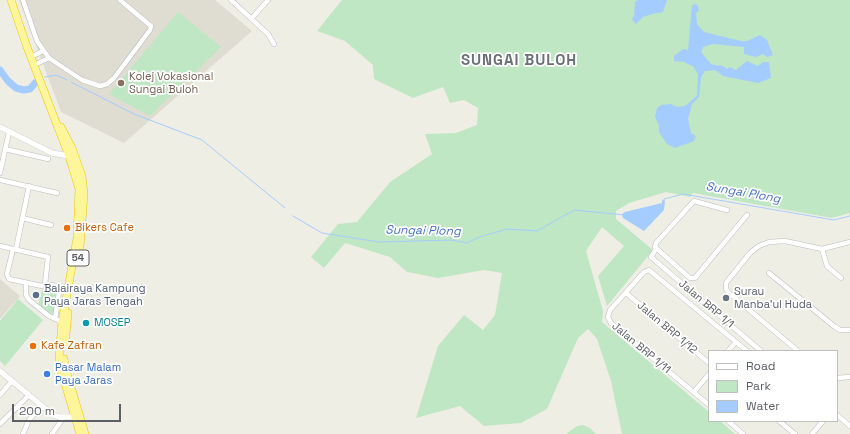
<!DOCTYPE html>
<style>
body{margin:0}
#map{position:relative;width:850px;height:434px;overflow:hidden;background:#efeee4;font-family:"Space Grotesk",sans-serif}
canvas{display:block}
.legend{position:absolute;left:708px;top:350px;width:130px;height:72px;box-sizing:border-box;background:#fff;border:1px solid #bebfc1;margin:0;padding:5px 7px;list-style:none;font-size:12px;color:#5c5f65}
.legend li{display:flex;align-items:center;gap:8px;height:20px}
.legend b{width:20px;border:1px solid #bebfc1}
.scale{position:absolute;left:12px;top:404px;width:109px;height:18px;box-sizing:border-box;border:2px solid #5c5f65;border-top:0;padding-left:5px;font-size:12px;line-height:14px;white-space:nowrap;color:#5c5f65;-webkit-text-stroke:3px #fff;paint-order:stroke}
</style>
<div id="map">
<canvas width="850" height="434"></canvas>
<ul class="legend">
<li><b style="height:5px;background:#fff"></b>Road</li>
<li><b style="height:11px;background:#bfe7c4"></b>Park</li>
<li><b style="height:11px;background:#a4ccff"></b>Water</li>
</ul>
<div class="scale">200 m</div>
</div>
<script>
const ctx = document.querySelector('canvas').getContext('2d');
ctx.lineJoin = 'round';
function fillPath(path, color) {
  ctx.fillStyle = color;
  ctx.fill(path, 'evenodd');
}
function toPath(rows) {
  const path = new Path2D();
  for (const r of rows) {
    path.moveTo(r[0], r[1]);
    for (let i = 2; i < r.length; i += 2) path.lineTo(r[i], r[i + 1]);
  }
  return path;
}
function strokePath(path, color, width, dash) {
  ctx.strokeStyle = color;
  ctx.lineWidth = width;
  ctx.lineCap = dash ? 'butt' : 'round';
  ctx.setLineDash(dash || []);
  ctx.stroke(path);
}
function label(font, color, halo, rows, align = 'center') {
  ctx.font = font + ' "Space Grotesk",sans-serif';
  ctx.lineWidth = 3.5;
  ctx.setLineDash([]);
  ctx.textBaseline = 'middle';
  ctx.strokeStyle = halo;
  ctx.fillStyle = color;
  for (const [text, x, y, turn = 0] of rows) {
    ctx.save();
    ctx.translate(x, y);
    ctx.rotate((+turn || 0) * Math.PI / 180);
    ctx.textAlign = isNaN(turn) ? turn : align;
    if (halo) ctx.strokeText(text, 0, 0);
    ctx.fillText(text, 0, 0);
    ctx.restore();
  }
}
fillPath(toPath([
 [19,0,215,0,252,31,124,143,61,112],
 [0,279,20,296,0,319]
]), '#dfddd2');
fillPath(toPath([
 [342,0,850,0,850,213,832,218,693,193,690,197,666,192,629,203,616,211,616,219,653,250,607,306,598,276,624,246,602,227,586,251,603,311,602,322,709,412,709,421,720,421,735,434,622,434,611,381,597,339,588,329,578,338,547,409,521,423,484,426,460,406,416,418,438,346,464,315,483,330,495,315,502,273,484,270,438,278,407,272,390,257,345,243,324,268,311,257,338,224,357,222,390,182,432,154,425,134,456,133,477,125,478,108,464,100,450,103,443,87,413,98,374,79,373,65,345,41,317,31],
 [178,12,221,47,150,116,109,94],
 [42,290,57,294,54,313,51,314,38,305],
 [18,299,43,320,5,366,0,361,0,321],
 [583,425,590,428,596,434,566,434,577,426]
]), '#bfe7c4');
fillPath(toPath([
 [638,0,667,0,663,12,652,14,643,17,636,24,632,19,634,16,635,2],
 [697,4,699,10,696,13,697,24,704,32,741,41,747,41,760,35,767,40,773,55,767,57,763,54,756,57,744,54,744,47,713,44,703,47,701,52,711,64,718,66,721,65,727,69,730,67,736,70,747,61,758,66,763,62,769,62,771,78,758,83,723,76,715,70,705,71,701,77,699,97,692,104,688,119,691,133,696,136,694,141,675,148,667,144,659,132,659,125,655,117,657,108,661,105,671,104,677,107,685,106,697,96,698,74,694,67,684,62,674,61,674,56,683,49,688,50,692,5],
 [662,200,665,201,664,210,644,231,623,218,622,214,625,212,662,203]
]), '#a4ccff');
strokePath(toPath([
 [45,77,56,75,67,80],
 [71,82,134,114,202,140,285,208],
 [664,202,664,199,683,194,834,220,850,216],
 [293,216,322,233,379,242,451,240,467,243,479,237,507,229,537,231,574,210,624,215]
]), '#a4ccff', 1);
strokePath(toPath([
 [0,70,8,81,16,88,24,90,30,89,35,83]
]), '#a4ccff', 7);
const minor = toPath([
 [23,0,37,41,49,58,82,80,100,86,107,84,114,78,150,30,151,26,120,0],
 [231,0,268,34,274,44],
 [252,18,268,0],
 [31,57,43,51],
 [34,65,49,58],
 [5,149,48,159],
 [0,173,9,132],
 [0,180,57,193],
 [727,210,694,201,656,243,655,247,690,278,695,278,747,215],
 [22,218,51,225],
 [0,246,48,257,45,284],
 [13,249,7,274,9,279,42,286,45,284,68,288],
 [16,249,29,186],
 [656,249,651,257,761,351],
 [822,249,827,266,841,278],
 [769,273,835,327,840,330,850,330],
 [26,283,26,295,29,300,49,316,62,322],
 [626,293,709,363],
 [55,319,60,286],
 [728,351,736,342],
 [798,351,728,292,726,289,726,283,750,253,759,246,769,242,785,241,822,249,850,242],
 [837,378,850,377],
 [694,392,709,374],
 [0,395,12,381],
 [709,405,611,323,608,317,610,310,644,272,649,270,747,351],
 [837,415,850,426],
 [728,421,743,434],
 [779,421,795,434],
 [0,424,29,395],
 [23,434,29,420,41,406],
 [52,434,64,417],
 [812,434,823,421]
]);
const tertiary = toPath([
 [0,127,52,153,69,156],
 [0,371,53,415,59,417,74,417]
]);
const trunk = toPath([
 [11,0,27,47,69,156,79,189,77,238,62,322,59,358,61,370,80,434],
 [61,127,72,148,82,176,84,193,80,247],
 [65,344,68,313],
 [64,359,66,370,85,434]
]);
strokePath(minor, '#b9bbc0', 5.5);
strokePath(tertiary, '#b9bbc0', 6);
strokePath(trunk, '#f3c400', 8);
strokePath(minor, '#fff', 4.5);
strokePath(tertiary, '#fff', 5.5);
strokePath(trunk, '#fff59a', 7);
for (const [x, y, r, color] of [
 [121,83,4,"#8d6e63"],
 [67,228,4,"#e8710a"],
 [36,295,4,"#5c6f8a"],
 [726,298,4,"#6b7280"],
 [86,323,4,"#0f9aa8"],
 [33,346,4,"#e8710a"],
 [47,374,4,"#3f7fe0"]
]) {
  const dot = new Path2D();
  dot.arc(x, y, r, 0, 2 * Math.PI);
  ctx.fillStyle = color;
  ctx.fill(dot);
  strokePath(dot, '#fff', 1.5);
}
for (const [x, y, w] of [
 [78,258,22]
]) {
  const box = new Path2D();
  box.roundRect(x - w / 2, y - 8, w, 16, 3);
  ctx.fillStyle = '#fff';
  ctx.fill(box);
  strokePath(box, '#5c5f65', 1);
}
label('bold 10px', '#5c5f65', null, [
 ["54",78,258]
]);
label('11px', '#785e54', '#fff', [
 ["Kolej Vokasional",129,77],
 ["Sungai Buloh",129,90]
], 'left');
label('11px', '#c56008', '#fff', [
 ["Bikers Cafe",75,228],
 ["Kafe Zafran",41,346]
], 'left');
label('11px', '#4e5e75', '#fff', [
 ["Balairaya Kampung",44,289],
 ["Paya Jaras Tengah",44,302]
], 'left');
label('11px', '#5b616d', '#fff', [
 ["Surau",734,292],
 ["Manba'ul Huda",734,305]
], 'left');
label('11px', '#5c5f65', '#fff', [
 ["Jalan BRP 1/1",706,304,40],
 ["Jalan BRP 1/12",667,328,40],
 ["Jalan BRP 1/11",641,348,40]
]);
label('11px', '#0d838f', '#fff', [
 ["MOSEP",94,323]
], 'left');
label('11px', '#366cbe', '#fff', [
 ["Pasar Malam",55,368],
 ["Paya Jaras",55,381]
], 'left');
label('italic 12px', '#4272c7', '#fff', [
 ["Sungai Plong",743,193,10],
 ["Sungai Plong",423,231,1]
]);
ctx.letterSpacing = '1px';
label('bold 15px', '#6d7177', '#fff', [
 ["SUNGAI BULOH",519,61]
]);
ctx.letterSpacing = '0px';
</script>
